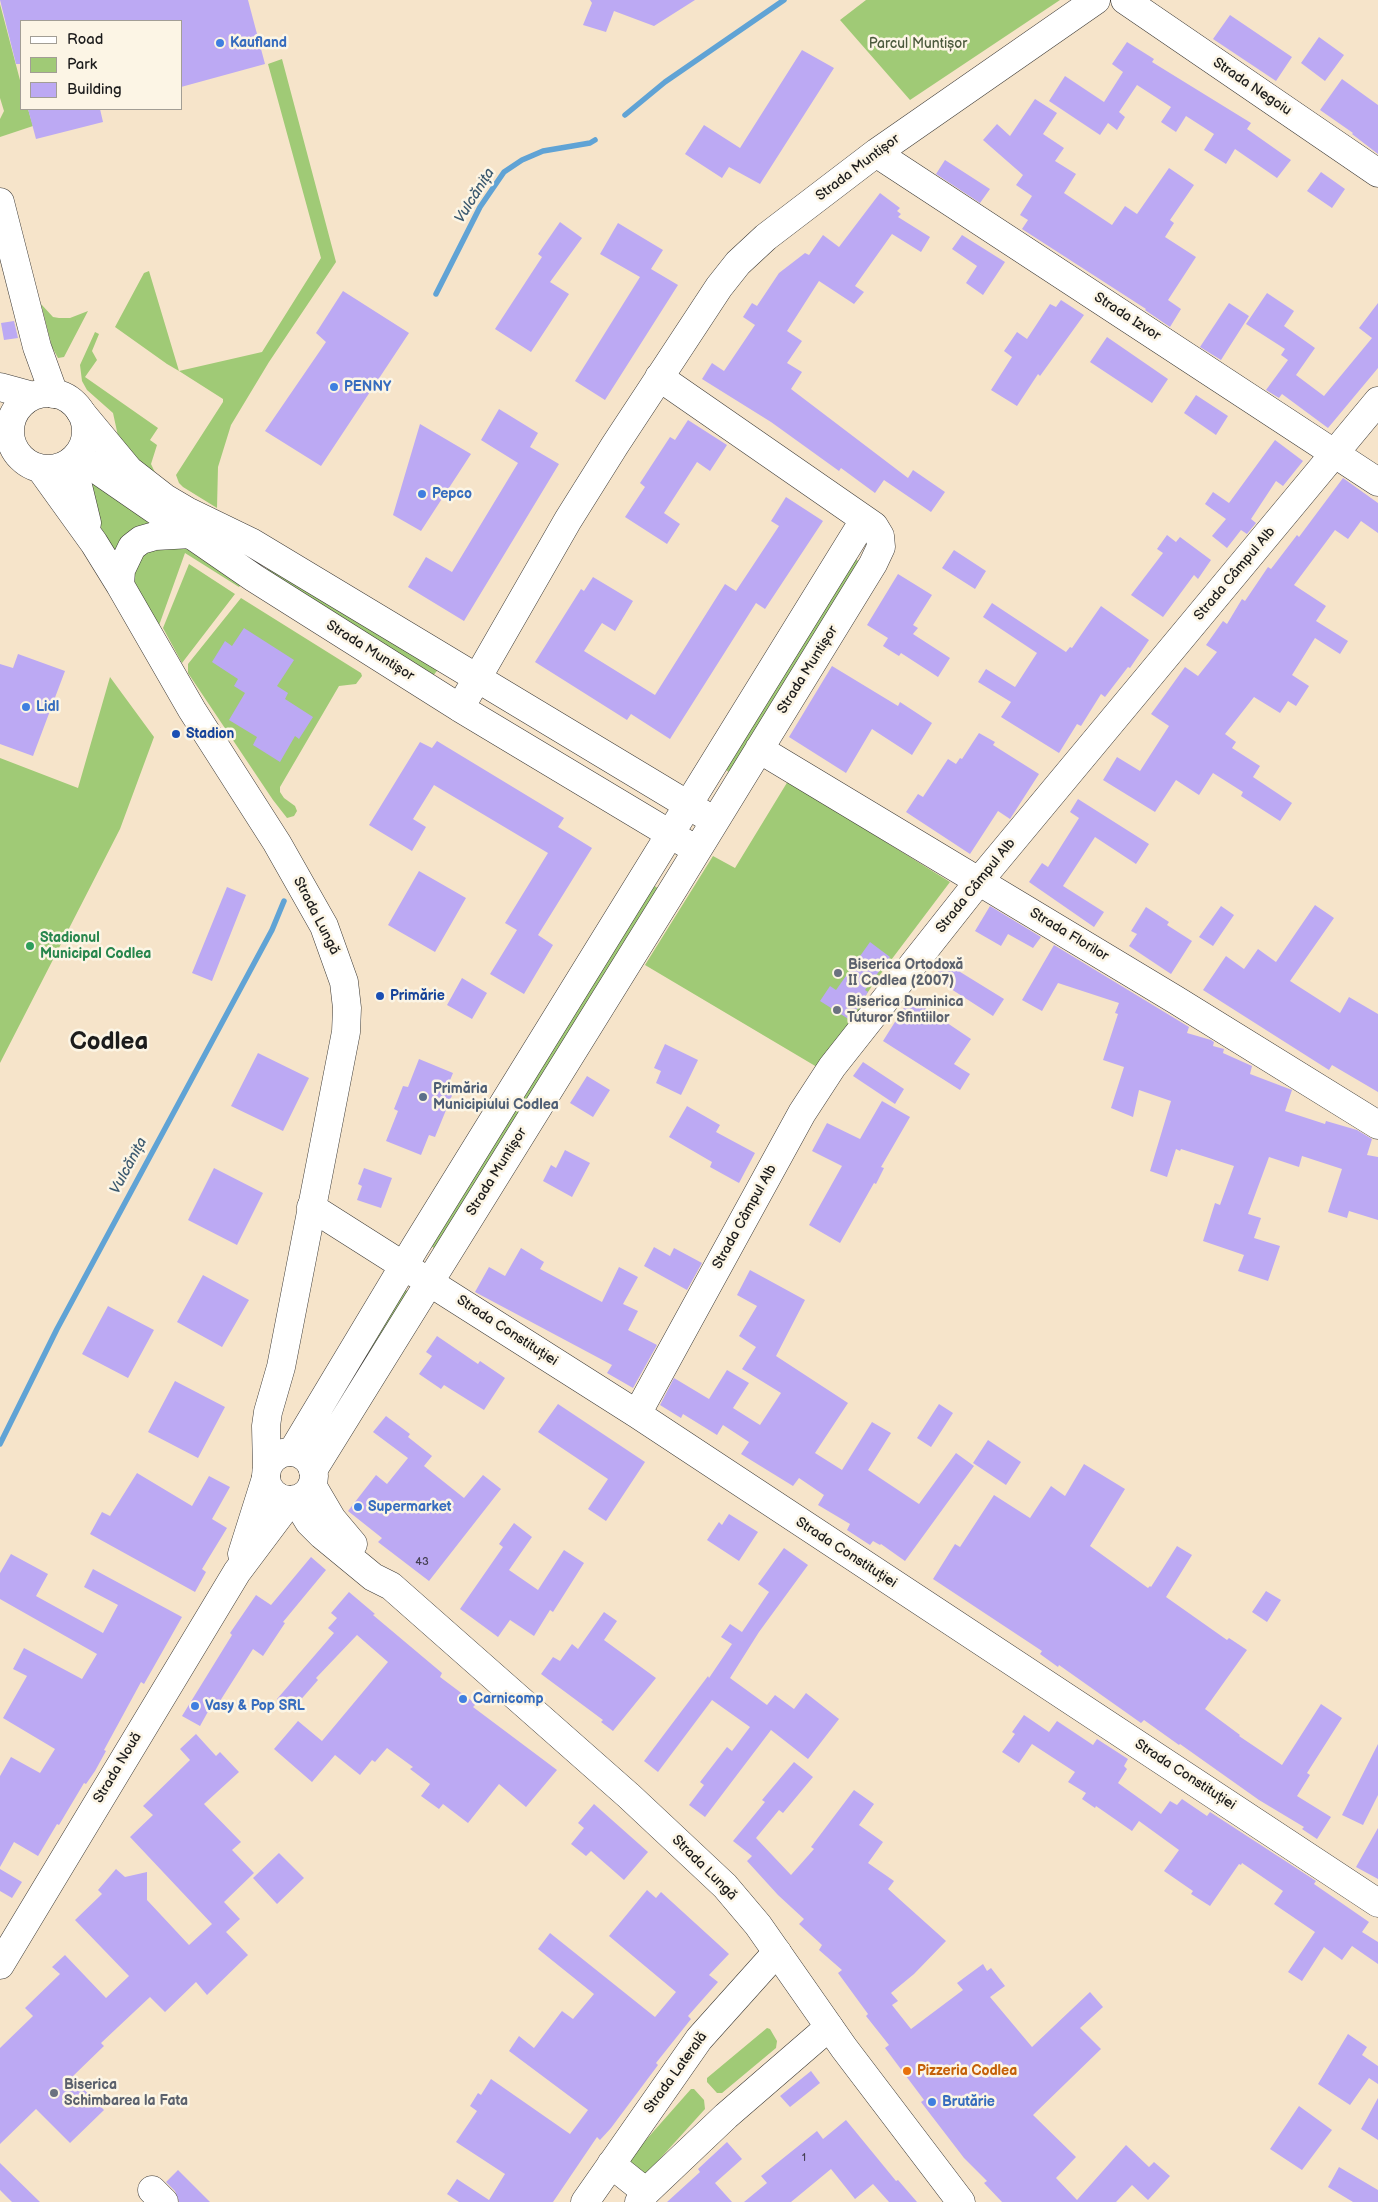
<!DOCTYPE html>
<meta charset="utf-8">
<style>
body{margin:0}
#map{position:relative;width:1378px;height:2202px;overflow:hidden;background:#f6e4ca;font-family:"Balsamiq Sans",sans-serif}
canvas{display:block}
.legend{position:absolute;left:20px;top:20px;width:162px;height:90px;box-sizing:border-box;background:#fcf5e5;border:1px solid #a29e95;margin:0;padding:6px 9px;list-style:none;font-size:15px;color:#1c1c1c}
.legend li{display:flex;align-items:center;gap:10px;height:25px}
.legend b{width:25px;border:1px solid #a29e95}
</style>
<div id="map">
<canvas width="1378" height="2202"></canvas>
<ul class="legend">
<li><b style="height:6px;background:#fff"></b>Road</li>
<li><b style="height:14px;background:#a0ca76"></b>Park</li>
<li><b style="height:14px;background:#bca9f3"></b>Building</li>
</ul>
</div>
<script>
const ctx = document.querySelector('canvas').getContext('2d');
ctx.lineJoin = 'round';
function fillPath(path, color) {
  ctx.fillStyle = color;
  ctx.fill(path, 'evenodd');
}
function toPath(rows) {
  const path = new Path2D();
  for (const r of rows) {
    if (r.length === 3) {
      path.moveTo(r[0] + r[2], r[1]);
      path.arc(r[0], r[1], r[2], 0, 2 * Math.PI);
      continue;
    }
    path.moveTo(r[0], r[1]);
    for (let i = 2; i < r.length; i += 2) path.lineTo(r[i], r[i + 1]);
  }
  return path;
}
function strokePath(path, color, width, dash) {
  ctx.strokeStyle = color;
  ctx.lineWidth = width;
  ctx.lineCap = dash ? 'butt' : 'round';
  ctx.setLineDash(dash || []);
  ctx.stroke(path);
}
function label(font, color, halo, rows, align = 'center') {
  ctx.font = font + ' "Balsamiq Sans",sans-serif';
  ctx.lineWidth = 5;
  ctx.setLineDash([]);
  ctx.textBaseline = 'middle';
  ctx.strokeStyle = halo;
  ctx.fillStyle = color;
  for (const [text, x, y, turn = 0] of rows) {
    ctx.save();
    ctx.translate(x, y);
    ctx.rotate((+turn || 0) * Math.PI / 180);
    ctx.textAlign = isNaN(turn) ? turn : align;
    if (halo) ctx.strokeText(text, 0, 0);
    ctx.fillText(text, 0, 0);
    ctx.restore();
  }
}
fillPath(toPath([
 [866,0,1060,0,910,100,840,20],
 [0,4,21,84,21,109,28,109,33,126,0,137,0,119,4,111,0,98],
 [282,59,336,262,269,362,231,425,218,467,217,508,183,487,179,483,176,475,223,402,223,399,179,371,167,364,115,327,144,273,149,271,179,371,262,352,321,258,268,64],
 [41,304,53,317,59,318,70,318,88,311,64,357,58,358,52,347],
 [95,332,99,334,92,351,97,360,85,377,158,428,150,440,157,445,151,464,158,479,160,488,118,436,113,413,87,390,82,381,80,365],
 [92,482,171,528,117,561,86,497],
 [186,548,243,582,239,587,185,553,157,631,132,576,140,549],
 [856,559,859,562,731,773,724,769,851,560],
 [189,564,235,594,182,663,163,628],
 [271,565,439,668,433,676,265,572],
 [241,598,361,673,362,676,356,684,339,686,280,787,280,792,284,798,295,806,297,811,294,816,287,818,273,800,188,673,188,664],
 [110,677,154,737,120,829,0,1063,0,758,78,788],
 [788,781,950,882,876,980,858,1007,864,1012,822,1070,645,965,713,856,735,868],
 [653,885,659,889,435,1249,430,1245],
 [402,1288,407,1291,408,1295,345,1397,341,1398,337,1395],
 [767,2028,770,2029,777,2041,776,2048,722,2093,717,2093,707,2082,707,2078],
 [691,2089,694,2089,704,2100,705,2109,647,2173,644,2175,630,2166,630,2158]
]), '#a0ca76');
strokePath(toPath([
 [625,115,665,82,784,0],
 [436,294,480,207,504,172,522,160,543,151,590,143,595,140],
 [0,1444,57,1329,272,930,284,901]
]), '#60a3d5', 5.5);
fillPath(toPath([
 [0,0,248,0,265,64,181,87,181,21,21,21,21,64,16,64],
 [590,0,695,0,654,26,614,11,606,32,583,25,592,3],
 [1230,15,1292,57,1276,81,1213,39],
 [1319,37,1344,55,1325,81,1301,63],
 [1127,42,1154,59,1152,62,1251,123,1247,129,1291,160,1277,178,1235,149,1226,164,1204,150,1214,134,1186,116,1176,132,1161,122,1171,107,1137,85,1119,112,1125,117,1117,130,1108,123,1100,135,1049,101,1065,76,1104,102,1123,72,1112,64],
 [802,50,834,68,760,184,729,167,722,178,685,154,704,125,740,148],
 [1342,79,1378,105,1378,154,1352,134,1353,133,1320,110],
 [1035,99,1057,113,1043,134,1064,148,1055,161,1076,174,1064,193,1112,225,1125,206,1137,214,1169,168,1194,185,1170,220,1174,223,1165,237,1196,257,1168,300,1181,309,1170,327,1145,310,1146,309,1022,229,1028,220,1020,215,1032,196,1016,185,1023,175,983,140,997,124,1010,136],
 [28,109,100,109,103,122,36,139],
 [945,160,990,189,980,203,936,174],
 [1321,172,1345,189,1332,208,1307,191],
 [880,193,900,208,897,211,901,214,898,217,930,237,921,252,892,234,855,286,864,292,854,304,819,281,787,331,802,341,787,363,802,372,791,389,908,478,913,470,945,492,931,512,884,480,875,493,841,468,839,471,771,422,702,379,712,363,724,371,755,325,743,317,752,303,757,306,779,273,805,253,809,255,823,235,839,247],
 [560,222,582,238,550,282,569,294,531,352,495,329,542,257,538,254],
 [618,223,663,250,651,269,678,285,605,400,575,381,640,277,600,254],
 [962,235,1005,262,983,295,966,283,977,266,952,249],
 [343,291,409,333,321,466,265,431,326,342,316,333],
 [1267,293,1294,311,1284,326,1315,348,1296,375,1324,396,1372,338,1359,328,1378,303,1378,368,1328,428,1282,394,1279,398,1266,390,1288,360,1281,355,1285,349,1246,324],
 [1061,300,1084,315,1040,376,1038,374,1017,406,991,390,1012,357,1004,351,1017,332,1027,339,1050,304,1056,307],
 [1229,303,1249,316,1221,360,1200,347],
 [14,321,18,338,4,340,1,323],
 [1107,337,1168,379,1152,403,1090,362],
 [1196,395,1228,416,1216,435,1184,413],
 [499,409,538,433,530,447,559,464,464,621,408,587,426,557,452,572,518,463,481,440],
 [688,420,727,445,710,471,697,462,664,513,680,524,667,544,625,517,645,487,640,483,670,437,675,440],
 [420,424,471,454,421,531,393,515],
 [1275,440,1303,461,1283,486,1276,481,1251,519,1256,523,1247,534,1241,530,1227,548,1212,536,1226,519,1205,504,1213,492,1229,503],
 [1343,478,1378,503,1378,533,1361,521,1348,539,1335,530,1294,585,1326,606,1316,621,1348,641,1340,654,1315,638,1292,675,1309,686,1296,706,1288,701,1280,713,1254,697,1225,734,1236,742,1232,748,1260,766,1253,777,1292,803,1280,821,1241,796,1243,792,1213,773,1199,795,1176,780,1155,812,1103,780,1117,757,1140,771,1169,726,1151,714,1159,703,1185,667,1198,676,1217,652,1206,645,1223,621,1227,624,1242,599,1245,601,1268,567,1271,569,1297,535,1299,537],
 [786,497,823,521,765,609,756,603,670,739,631,714,627,720,535,662,581,589,584,591,593,577,633,601,615,631,602,623,584,651,655,695,725,584,736,591,779,526,771,521],
 [1167,535,1176,542,1180,537,1211,560,1198,579,1194,575,1163,617,1131,595,1163,553,1157,549],
 [954,550,986,571,975,589,942,568],
 [898,574,932,595,913,625,918,628,913,634,950,658,938,677,901,653,899,656,883,646,888,638,867,625],
 [992,603,1066,652,1070,647,1072,648,1101,606,1149,640,1130,668,1128,667,1105,697,1101,694,1081,726,1077,724,1059,753,1001,717,1011,702,978,682,986,669,1015,687,1037,653,983,617],
 [244,628,294,660,277,686,288,693,285,699,313,717,299,739,295,736,280,762,253,745,257,737,229,720,245,693,234,686,238,679,212,662,225,641,232,646],
 [18,654,65,671,33,756,0,744,0,664,13,668],
 [832,666,898,706,900,702,932,723,912,755,872,729,846,773,789,737],
 [979,733,995,742,993,745,1039,774,1010,819,998,811,970,854,906,812,918,794,923,797,948,759,956,764,960,758,962,759],
 [437,741,564,818,558,827,592,848,538,935,553,945,524,994,490,974,517,930,505,923,548,853,434,785,413,819,426,827,412,851,369,825,420,742,432,748],
 [1078,799,1149,844,1136,864,1095,837,1063,886,1104,912,1094,927,1029,882,1042,863,1048,867,1079,818,1070,812],
 [419,871,466,898,435,952,388,925],
 [227,887,246,895,212,981,192,973],
 [1315,905,1334,918,1290,981,1340,1013,1349,997,1378,1014,1378,1092,1332,1065,1329,1070,1203,990,1226,956,1244,969,1258,949,1276,962],
 [990,906,1041,937,1033,948,1008,934,1001,946,975,931],
 [1221,906,1234,915,1213,946,1199,937],
 [1146,907,1169,922,1167,925,1192,941,1171,974,1129,946,1137,934,1131,931],
 [870,942,890,957,865,990,868,992,850,1020,820,1001,830,986,836,990],
 [1054,945,1189,1027,1187,1033,1211,1040,1214,1042,1213,1046,1224,1049,1223,1053,1252,1066,1250,1074,1292,1090,1285,1111,1325,1124,1326,1121,1357,1130,1372,1139,1367,1155,1378,1157,1378,1220,1349,1211,1347,1218,1328,1212,1342,1169,1302,1156,1299,1167,1269,1157,1248,1214,1261,1218,1254,1238,1280,1246,1268,1281,1238,1271,1244,1255,1203,1241,1215,1203,1220,1205,1234,1166,1181,1149,1180,1151,1176,1149,1167,1177,1150,1171,1171,1101,1139,1090,1133,1117,1111,1108,1124,1067,1103,1060,1118,1014,1115,1013,1119,1003,1058,983,1042,1011,1022,1000],
 [944,962,1004,999,993,1016,934,978],
 [462,978,487,993,472,1019,447,1005],
 [910,998,971,1039,954,1064,970,1074,960,1090,883,1041],
 [665,1044,698,1060,681,1095,656,1083,661,1071,654,1068],
 [258,1053,309,1078,283,1131,231,1106],
 [419,1059,453,1073,446,1090,453,1093,435,1137,429,1135,421,1155,386,1141,398,1111,394,1109,403,1086,408,1087],
 [863,1062,904,1089,895,1104,853,1076],
 [587,1076,610,1090,593,1117,570,1103],
 [882,1101,910,1117,881,1167,884,1168,876,1184,874,1183,840,1243,809,1225,842,1166,812,1151,827,1123,860,1139],
 [687,1106,720,1125,716,1132,755,1153,739,1183,710,1167,712,1162,669,1137],
 [565,1150,590,1163,572,1197,543,1181,551,1165,556,1168],
 [214,1168,263,1193,237,1245,188,1220],
 [364,1168,392,1178,381,1208,357,1200,362,1186,358,1184],
 [654,1247,670,1256,674,1248,702,1263,687,1290,644,1266],
 [521,1248,544,1262,540,1269,602,1302,619,1267,638,1277,623,1304,638,1311,628,1330,657,1345,633,1388,607,1373,612,1365,475,1292,489,1267,505,1276],
 [750,1270,805,1300,776,1356,848,1403,815,1453,842,1470,872,1422,891,1433,868,1470,919,1504,956,1453,974,1466,905,1561,881,1544,880,1545,873,1541,870,1545,847,1530,850,1524,818,1505,824,1495,799,1478,793,1486,741,1454,749,1442,723,1425,717,1435,683,1414,681,1418,660,1405,674,1378,709,1399,727,1370,749,1383,733,1408,760,1425,781,1393,742,1369,756,1347,739,1336,757,1306,737,1295],
 [203,1275,249,1300,222,1347,177,1322],
 [108,1306,154,1330,128,1378,82,1354],
 [437,1336,478,1364,480,1361,505,1378,484,1410,444,1385,441,1389,419,1374,432,1356,426,1352],
 [175,1381,225,1407,198,1458,148,1432],
 [558,1404,645,1462,606,1521,588,1509,608,1479,538,1432],
 [939,1404,953,1413,931,1447,917,1438],
 [386,1416,410,1434,408,1437,432,1456,424,1466,464,1498,483,1475,501,1489,429,1581,378,1542,382,1538,348,1511,376,1475,387,1484,408,1458,373,1432],
 [988,1440,1021,1462,1006,1485,973,1463],
 [1084,1464,1125,1489,1090,1546,1148,1588,1150,1586,1151,1587,1177,1546,1192,1555,1166,1597,1227,1640,1229,1638,1247,1650,1205,1709,1240,1735,1239,1736,1282,1765,1321,1704,1342,1718,1307,1773,1310,1775,1297,1796,1331,1817,1317,1839,1302,1829,1304,1827,1259,1800,1180,1744,1179,1745,1144,1720,1141,1723,1059,1665,1058,1667,1040,1654,1042,1651,933,1579,955,1544,960,1547,994,1495,1030,1518,1051,1486,1065,1496],
 [137,1473,192,1506,209,1476,230,1487,212,1519,227,1528,202,1569,206,1572,195,1592,90,1534,102,1512,110,1516],
 [729,1514,758,1532,739,1561,707,1540,719,1522,722,1525],
 [514,1523,532,1537,509,1570,538,1590,564,1550,584,1563,553,1612,550,1610,534,1636,510,1620,498,1637,460,1609,503,1547,499,1544],
 [784,1548,808,1565,759,1632,730,1678,767,1705,775,1695,794,1709,806,1693,839,1719,808,1759,771,1730,705,1817,689,1805,704,1785,700,1782,727,1747,732,1751,750,1727,712,1700,658,1772,644,1761,708,1676,709,1678,732,1644,721,1637,730,1624,742,1632,769,1592,758,1584],
 [11,1554,48,1574,36,1596,103,1633,118,1605,84,1587,93,1569,182,1617,144,1684,141,1682,104,1750,106,1751,95,1771,86,1784,84,1783,59,1825,57,1824,38,1856,14,1842,0,1867,0,1776,11,1757,40,1773,55,1749,3,1718,27,1676,13,1669,24,1648,82,1679,97,1654,0,1599,0,1573],
 [311,1557,326,1570,283,1622,285,1623,263,1656,253,1649,220,1701,215,1699,200,1726,182,1716,232,1635,230,1633,256,1595,271,1605],
 [1266,1591,1281,1600,1267,1622,1252,1612],
 [349,1592,375,1614,373,1615,442,1673,440,1677,476,1704,473,1707,557,1770,526,1807,499,1784,468,1823,443,1804,439,1809,421,1796,430,1784,410,1769,413,1767,387,1748,375,1762,372,1760,360,1775,335,1755,312,1782,274,1749,298,1721,322,1741,388,1662,357,1635,316,1678,318,1680,290,1712,277,1699,334,1633,328,1628,337,1618,331,1613],
 [604,1612,617,1621,604,1640,656,1678,613,1731,601,1722,603,1720,541,1674,553,1657,560,1661,572,1644,578,1649],
 [1024,1715,1049,1732,1057,1721,1093,1745,1097,1739,1128,1759,1124,1766,1127,1769,1118,1783,1161,1814,1170,1801,1177,1805,1182,1799,1207,1816,1210,1812,1316,1881,1314,1884,1369,1922,1362,1932,1378,1942,1378,1964,1352,1946,1342,1960,1324,1947,1302,1981,1288,1972,1315,1932,1274,1904,1283,1891,1242,1863,1241,1865,1239,1864,1210,1906,1191,1894,1193,1891,1164,1871,1179,1850,1139,1821,1132,1831,1096,1806,1095,1808,1082,1799,1086,1793,1068,1782,1075,1772,1032,1744,1019,1763,1002,1752,1015,1734,1012,1732],
 [196,1734,216,1756,220,1752,239,1772,204,1804,241,1842,232,1850,254,1873,224,1902,240,1919,226,1932,248,1955,207,1995,196,1982,165,2012,150,1997,101,2043,104,2046,72,2077,104,2110,70,2143,36,2109,0,2144,0,2048,33,2016,25,2008,60,1974,52,1967,65,1955,106,1998,129,1976,75,1920,102,1894,98,1890,116,1869,125,1877,147,1872,147,1900,189,1945,212,1924,130,1837,153,1815,143,1806,190,1760,180,1749],
 [1378,1744,1378,1795,1363,1825,1342,1815],
 [794,1762,813,1777,783,1813,779,1810,756,1838,791,1875,814,1849,811,1847,854,1790,874,1804,859,1825,883,1842,868,1863,894,1881,888,1889,946,1941,914,1974,891,1993,898,2001,892,2005,911,2029,963,1990,957,1983,983,1964,987,1971,991,1968,1005,1986,990,1997,1032,2047,1090,1992,1103,2007,1080,2028,1101,2049,1033,2115,1076,2157,1056,2178,1077,2200,1126,2145,1149,2167,1154,2162,1170,2176,1148,2200,1132,2185,1116,2202,1002,2202,984,2183,987,2181,964,2158,921,2102,924,2100,885,2048,889,2045,866,2016,868,2014,838,1973,842,1970,819,1950,822,1945,799,1924,804,1919,778,1895,747,1861,752,1856,733,1841,765,1802,762,1800],
 [594,1804,648,1852,624,1880,591,1851,586,1856,571,1844,584,1828,578,1823],
 [1378,1828,1378,1879,1356,1867],
 [279,1853,304,1878,277,1904,253,1878],
 [0,1869,22,1882,12,1898,0,1891],
 [647,1890,656,1898,661,1892,729,1954,709,1975,718,1982,688,2016,691,2019,656,2063,658,2065,611,2128,600,2140,597,2137,553,2202,459,2202,447,2194,457,2179,489,2200,505,2174,456,2142,477,2111,470,2106,478,2093,481,2095,491,2079,570,2134,588,2110,509,2051,519,2036,534,2048,562,2011,573,2019,594,1994,538,1949,550,1933,655,2017,676,1992,609,1936],
 [1348,2034,1367,2047,1362,2055,1378,2066,1378,2084,1369,2078,1350,2105,1318,2084],
 [811,2071,820,2083,790,2107,780,2096],
 [1378,2098,1378,2140,1361,2129],
 [1299,2106,1332,2130,1302,2170,1270,2149],
 [846,2120,896,2181,898,2180,917,2202,889,2202,873,2184,855,2199,831,2169,791,2202,744,2202,767,2183,761,2176,817,2131,823,2139],
 [727,2142,742,2159,715,2183,732,2202,667,2202,700,2172,698,2169],
 [0,2163,40,2202,12,2202,0,2190],
 [1339,2167,1378,2190,1378,2202,1353,2202,1328,2187],
 [178,2170,210,2202,179,2202,175,2191,166,2182]
]), '#bca9f3');
const minor = toPath([
 [1125,0,1378,173],
 [876,153,1378,482],
 [80,411,129,470,165,498,187,511,251,542,703,814],
 [77,456,254,578,460,708,685,843],
 [460,708,568,520,615,445,719,287,738,263,766,237,876,153,1096,0],
 [759,749,1176,1000,1378,1125],
 [311,1207,637,1414,1378,1903],
 [637,1414,802,1113,832,1067,979,881,1378,401],
 [292,1452,415,1247,864,520],
 [313,1470,674,888,873,564,881,547,880,536,874,526,659,377],
 [611,2164,646,2192],
 [152,2190,164,2202],
 [585,2202,699,2039,777,1952],
 [639,2202,646,2192,726,2116,829,2027]
]);
const major = toPath([
 [0,202,37,347,54,394],
 [242,1554,266,1478],
 [0,1965,237,1572,291,1500]
]);
const highway = toPath([
 [0,387,33,396],
 [48,431,38],
 [72,461,87,523],
 [40,468,94,543,120,585,192,710,277,843,324,926,344,982,347,1008,346,1032,281,1367,268,1412,266,1426,267,1470],
 [120,585,121,570,132,547,141,540,155,536,192,534],
 [290,1476,24],
 [312,1485,332,1519,353,1544],
 [295,1499,309,1522,322,1535,373,1577,391,1586,629,1796,725,1886,758,1925,844,2048,961,2202]
]);
strokePath(minor, '#3d3a36', 29);
strokePath(major, '#3d3a36', 29);
strokePath(highway, '#3d3a36', 29);
strokePath(minor, '#fff', 28);
strokePath(major, '#fff', 28);
strokePath(highway, '#fff', 28);
for (const [x, y, r, color] of [
 [220,43,5,"#3f7fe0"],
 [334,387,5,"#3f7fe0"],
 [422,494,5,"#3f7fe0"],
 [26,707,5,"#3f7fe0"],
 [176,734,5,"#1a4fb4"],
 [30,946,5,"#2e9e5b"],
 [838,973,5,"#6b7280"],
 [380,996,5,"#1a4fb4"],
 [837,1010,5,"#6b7280"],
 [423,1097,5,"#5c6f8a"],
 [358,1507,5,"#3f7fe0"],
 [463,1699,5,"#3f7fe0"],
 [195,1706,5,"#3f7fe0"],
 [907,2071,5,"#e8710a"],
 [54,2093,5,"#6b7280"],
 [932,2102,5,"#3f7fe0"]
]) {
  const dot = new Path2D();
  dot.arc(x, y, r, 0, 2 * Math.PI);
  ctx.fillStyle = color;
  ctx.fill(dot);
  strokePath(dot, '#fcf5e5', 2);
}
label('11px', '#443f52', null, [
 ["43",422,1562],
 ["1",804,2158]
]);
label('bold 14px', '#366cbe', '#fcf5e5', [
 ["Kaufland",230,43],
 ["PENNY",344,387],
 ["Pepco",432,494],
 ["Lidl",36,707],
 ["Supermarket",368,1507],
 ["Carnicomp",473,1699],
 ["Vasy & Pop SRL",205,1706],
 ["Brutărie",942,2102]
], 'left');
label('14px', '#4a593c', '#fcf5e5', [
 ["Parcul Muntișor",918,44]
]);
label('14px', '#1c1c1c', '#fcf5e5', [
 ["Strada Negoiu",1252,87,34],
 ["Strada Muntișor",858,168,-37],
 ["Strada Izvor",1127,317,33],
 ["Strada Câmpul Alb",1235,574,-50],
 ["Strada Muntișor",370,651,32],
 ["Strada Muntișor",808,670,-58],
 ["Strada Câmpul Alb",976,886,-51],
 ["Strada Lungă",316,916,63],
 ["Strada Florilor",1069,935,31],
 ["Strada Muntișor",497,1172,-58],
 ["Strada Câmpul Alb",745,1217,-61],
 ["Strada Constituției",507,1331,33],
 ["Strada Constituției",846,1553,33],
 ["Strada Nouă",118,1768,-59],
 ["Strada Constituției",1185,1775,33],
 ["Strada Lungă",704,1868,45],
 ["Strada Laterală",676,2073,-54]
]);
label('bold 14px', '#164399', '#fcf5e5', [
 ["Stadion",186,734],
 ["Primărie",390,996]
], 'left');
label('bold 14px', '#27864d', '#fcf5e5', [
 ["Stadionul",40,938],
 ["Municipal Codlea",40,954]
], 'left');
label('bold 14px', '#5b616d', '#fcf5e5', [
 ["Biserica Ortodoxă",848,965],
 ["II Codlea (2007)",848,981],
 ["Biserica Duminica",847,1002],
 ["Tuturor Sfintiilor",847,1018],
 ["Biserica",64,2085],
 ["Schimbarea la Fata",64,2101]
], 'left');
label('bold 14px', '#4e5e75', '#fcf5e5', [
 ["Primăria",433,1089],
 ["Municipiului Codlea",433,1105]
], 'left');
label('bold 14px', '#c56008', '#fcf5e5', [
 ["Pizzeria Codlea",917,2071]
], 'left');
label('italic 15px', '#3b596f', '#fcf5e5', [
 ["Vulcănița",475,196,-58],
 ["Vulcănița",129,1166,-62]
]);
label('bold 24px', '#1c1c1c', '#fcf5e5', [
 ["Codlea",109,1043]
]);
</script>
